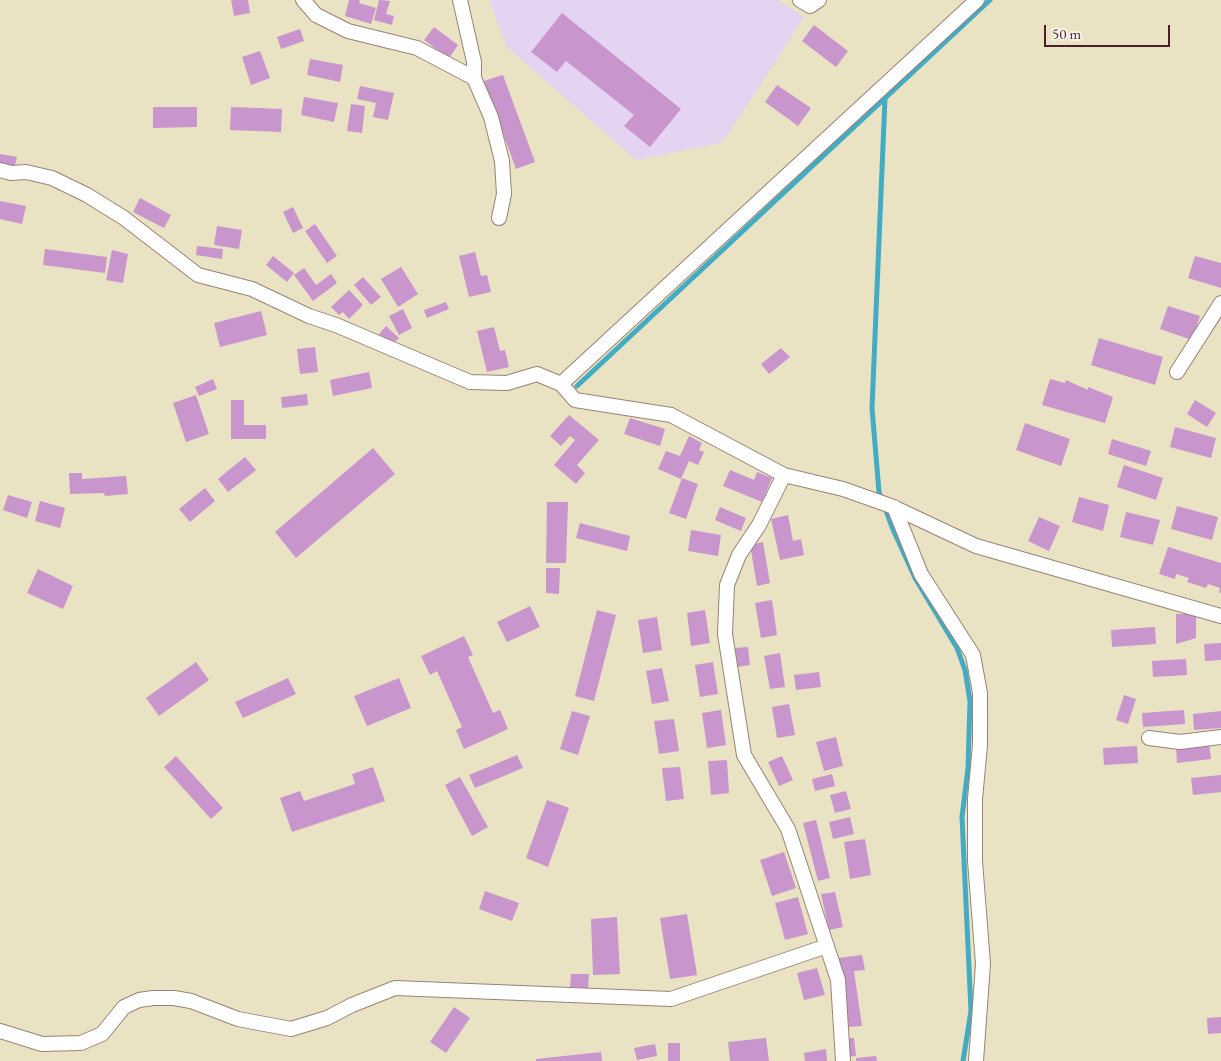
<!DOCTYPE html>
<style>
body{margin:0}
#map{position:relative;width:1221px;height:1061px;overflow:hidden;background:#e9e3c3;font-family:"EB Garamond",serif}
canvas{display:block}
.scale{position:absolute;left:1044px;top:25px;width:126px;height:22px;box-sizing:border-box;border:2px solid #4a1f2b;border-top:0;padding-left:6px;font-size:15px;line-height:18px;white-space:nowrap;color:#4a1f2b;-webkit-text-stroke:4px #f7f3e8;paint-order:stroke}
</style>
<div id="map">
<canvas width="1221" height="1061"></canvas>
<div class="scale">50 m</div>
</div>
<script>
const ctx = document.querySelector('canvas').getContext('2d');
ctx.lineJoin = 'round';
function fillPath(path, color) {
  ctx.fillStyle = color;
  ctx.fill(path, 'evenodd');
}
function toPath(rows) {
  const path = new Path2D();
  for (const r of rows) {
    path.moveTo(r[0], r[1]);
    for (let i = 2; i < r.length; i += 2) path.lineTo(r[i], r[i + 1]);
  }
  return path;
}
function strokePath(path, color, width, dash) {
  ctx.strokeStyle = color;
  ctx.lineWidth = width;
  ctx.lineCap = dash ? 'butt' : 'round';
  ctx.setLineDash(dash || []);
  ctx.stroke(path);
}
fillPath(toPath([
 [489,0,778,0,804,17,729,133,720,143,636,160,507,47]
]), '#e4d3f1');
strokePath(toPath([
 [885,98,872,408,879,492,892,527,915,578,957,648,965,670,970,701,968,768,962,817,971,1011,963,1061],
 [577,386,990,0]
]), '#43abc2', 5);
fillPath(toPath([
 [231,0,248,0,250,13,234,16],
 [349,0,360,0,359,3,376,8,371,24,345,16],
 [379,0,390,1,386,14,394,16,392,25,374,20],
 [562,13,681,109,650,147,624,126,634,115,566,61,557,72,531,52],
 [814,25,848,51,836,67,802,41],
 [434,27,458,45,449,58,424,40],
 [300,29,304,41,281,49,277,37],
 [260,51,270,78,251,85,242,57],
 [310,59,343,65,340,82,307,75],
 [503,75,535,162,516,169,484,81],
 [777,85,811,108,798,126,765,102],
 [360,86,394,93,388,120,373,117,376,103,357,99],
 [304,97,338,103,334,122,301,115],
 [351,104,365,106,362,133,347,131],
 [153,107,197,107,197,127,153,128],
 [231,107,282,109,281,132,230,130],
 [0,154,17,157,14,169,0,166],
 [140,198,171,215,164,228,133,212],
 [0,201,26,206,22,224,0,219],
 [293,207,303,228,293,233,283,212],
 [315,224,337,256,327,263,305,231],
 [217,226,242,230,239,249,214,245],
 [197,246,223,249,222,259,196,255],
 [45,249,107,257,105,273,43,265],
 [112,250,128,254,123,283,106,280],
 [475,252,481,276,487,275,491,292,469,297,459,256],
 [273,256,294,273,287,282,266,265],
 [1195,256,1221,263,1221,288,1188,278],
 [401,267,418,294,398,307,381,279],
 [304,268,316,285,331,274,337,283,313,301,294,275],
 [363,277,381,297,371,305,354,285],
 [349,290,363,305,349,319,343,312,339,315,331,307],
 [446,302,449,309,427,318,424,310],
 [1168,306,1200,316,1192,340,1160,329],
 [403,309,412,328,399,335,389,316],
 [261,311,267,335,220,347,214,323],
 [386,326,399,338,392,345,379,334],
 [494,327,500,351,505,350,509,367,487,372,477,331],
 [1099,338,1163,357,1155,385,1091,365],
 [315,347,318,372,300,374,297,349],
 [781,348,790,357,769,374,761,364],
 [369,372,372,388,333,396,330,380],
 [213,379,217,389,199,396,195,387],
 [1050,379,1065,383,1066,380,1088,390,1088,387,1113,397,1105,423,1042,405],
 [307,394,308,405,282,408,281,397],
 [196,395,209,434,186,442,173,403],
 [231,400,244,400,244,425,266,425,266,439,231,439],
 [1195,400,1216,413,1207,427,1187,414],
 [569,415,599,440,577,465,585,473,576,484,554,465,575,440,570,436,561,446,550,436],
 [630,418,665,429,660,446,624,434],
 [1025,423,1070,439,1061,466,1016,450],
 [1175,427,1216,438,1211,458,1170,447],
 [689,436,702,443,699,450,704,452,698,465,689,461,681,479,658,469,666,451,680,456],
 [1112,439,1151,451,1146,466,1108,454],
 [373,448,395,474,296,558,275,532],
 [245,457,256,470,228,492,218,479],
 [1124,465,1163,478,1156,500,1117,487],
 [730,470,754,480,757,472,772,478,762,502,723,486],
 [69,473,82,473,82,479,126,476,128,494,105,496,104,493,70,494],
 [682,478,698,484,686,519,669,513],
 [205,488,215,501,190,522,179,509],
 [8,495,32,502,27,518,3,510],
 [1079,497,1109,505,1103,531,1072,522],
 [40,501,65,508,60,528,35,521],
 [547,502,568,502,566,563,546,563],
 [1177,506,1218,517,1212,540,1171,529],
 [720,507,746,518,741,531,715,520],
 [1126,512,1160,520,1153,545,1120,537],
 [788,515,793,541,801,539,804,555,780,560,771,519],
 [1039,517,1060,526,1049,551,1028,541],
 [580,523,630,536,627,551,576,538],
 [691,530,721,535,718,556,688,551],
 [763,542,770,583,757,586,750,545],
 [1168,547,1221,563,1221,593,1219,592,1220,588,1208,584,1206,588,1187,582,1189,578,1176,574,1175,579,1159,574],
 [546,568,560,568,559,594,546,593],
 [38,569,73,586,63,609,27,593],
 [772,600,777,635,761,638,755,603],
 [530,606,540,627,507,642,497,622],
 [597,610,616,615,594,701,575,696],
 [705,610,710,643,691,646,687,613],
 [1176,614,1196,614,1196,638,1176,644],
 [657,617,662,650,643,653,638,620],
 [1155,627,1156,644,1112,647,1111,630],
 [464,636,473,655,468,657,493,713,500,710,508,729,464,749,456,730,462,727,437,671,430,675,421,656],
 [1221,643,1221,660,1205,661,1204,644],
 [748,647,750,665,737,667,735,648],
 [780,653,785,687,770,689,764,656],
 [1186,659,1187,675,1153,677,1152,661],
 [196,662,209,680,159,716,146,698],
 [713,662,718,694,700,697,695,665],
 [662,668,669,701,652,704,646,671],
 [819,672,821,687,796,690,794,675],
 [288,678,296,694,243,718,235,702],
 [399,678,411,708,367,726,354,696],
 [1124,695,1136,699,1128,724,1116,720],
 [789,704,795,735,777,738,772,707],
 [721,710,726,745,707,748,702,713],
 [1184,710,1185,724,1143,727,1142,713],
 [572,711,590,716,578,755,560,749],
 [1221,711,1221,728,1194,730,1193,714],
 [674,719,679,751,659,754,654,721],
 [836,737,843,766,824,771,816,742],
 [1209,743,1211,759,1177,763,1176,747],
 [1137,746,1138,763,1104,765,1103,748],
 [517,755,523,768,475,788,469,775],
 [176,756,223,808,211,819,164,767],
 [782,756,793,780,779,786,768,762],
 [727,760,729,793,711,795,708,761],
 [373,767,385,801,292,832,280,798,300,791,304,801,355,784,352,774],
 [680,767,684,799,666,801,662,768],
 [832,774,835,786,815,791,812,779],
 [1221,775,1221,792,1193,795,1191,778],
 [460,777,488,827,472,836,445,785],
 [846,791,851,809,835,813,830,795],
 [547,800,569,808,548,867,526,858],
 [850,817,854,834,833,839,829,822],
 [816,820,830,878,818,881,803,823],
 [865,839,871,875,850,879,844,842],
 [784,852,796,888,772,896,760,860],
 [485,891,519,903,512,921,479,909],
 [835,892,843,927,829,930,821,894],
 [798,897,808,934,785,940,775,903],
 [687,914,697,975,670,979,660,918],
 [617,917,620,974,593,975,591,919],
 [862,955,865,970,854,971,862,1026,849,1027,838,958],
 [817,968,825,995,804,1000,797,973],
 [571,974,589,974,588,988,570,987],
 [454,1007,470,1018,446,1053,430,1042],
 [1221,1017,1221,1033,1208,1034,1207,1018],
 [766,1038,769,1061,730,1061,728,1042],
 [844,1038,854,1038,856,1056,846,1057],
 [668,1043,680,1043,680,1061,668,1061],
 [655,1044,657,1056,637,1060,634,1048],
 [826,1049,827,1061,805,1061,804,1053],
 [601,1052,602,1061,536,1061,536,1059],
 [876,1056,877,1061,856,1061,856,1058]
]), '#c995cd');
const street = toPath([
 [303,0,316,15,348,31,417,48,474,78],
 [460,0,474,62,474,78,491,117,502,161,504,194,499,218],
 [800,0,810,6,819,0],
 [0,170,11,173,26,172,52,178,87,195,124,218,198,275,252,289,309,316,336,325,470,382,507,383,537,374,561,384,575,400,671,415,784,475,843,489,891,506,976,546,1221,616],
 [1177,372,1221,303],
 [561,384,977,0],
 [784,475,759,525,739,555,727,585,725,634,744,755,788,829,838,980,843,1061],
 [894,507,921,574,973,655,980,693,980,745,975,799,975,861,983,964,976,1061],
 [1149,738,1180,742,1221,737],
 [0,1031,42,1044,81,1043,102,1034,124,1007,139,1000,153,998,174,998,191,1001,238,1019,291,1029,327,1018,352,1005,395,988,671,999,827,946]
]);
strokePath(street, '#9a8177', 16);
strokePath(street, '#fff', 14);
</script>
